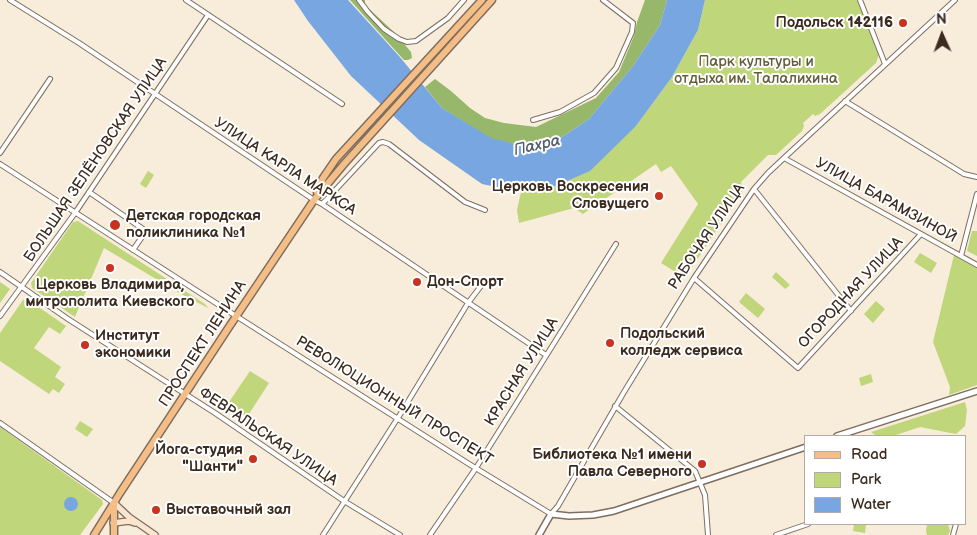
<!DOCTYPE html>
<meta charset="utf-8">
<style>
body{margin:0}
#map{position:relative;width:977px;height:535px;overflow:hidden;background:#f8ecdb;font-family:"Balsamiq Sans",sans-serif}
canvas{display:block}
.legend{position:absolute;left:804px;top:435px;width:162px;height:90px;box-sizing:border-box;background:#fff;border:1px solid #b1aaa5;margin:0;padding:6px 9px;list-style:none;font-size:15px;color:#3b2a1e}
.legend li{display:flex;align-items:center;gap:10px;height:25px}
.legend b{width:25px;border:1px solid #b1aaa5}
.north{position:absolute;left:917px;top:10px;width:50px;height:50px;-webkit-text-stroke:4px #fff;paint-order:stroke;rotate:358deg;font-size:14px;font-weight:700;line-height:20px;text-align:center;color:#3b2a1e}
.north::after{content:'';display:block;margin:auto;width:18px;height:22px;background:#3b2a1e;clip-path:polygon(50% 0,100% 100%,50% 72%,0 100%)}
</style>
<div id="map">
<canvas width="977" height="535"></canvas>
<ul class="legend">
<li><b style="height:6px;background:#f6be87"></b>Road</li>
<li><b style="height:14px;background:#bfd67b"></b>Park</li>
<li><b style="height:14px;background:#78a6e1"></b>Water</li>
</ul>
<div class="north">N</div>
</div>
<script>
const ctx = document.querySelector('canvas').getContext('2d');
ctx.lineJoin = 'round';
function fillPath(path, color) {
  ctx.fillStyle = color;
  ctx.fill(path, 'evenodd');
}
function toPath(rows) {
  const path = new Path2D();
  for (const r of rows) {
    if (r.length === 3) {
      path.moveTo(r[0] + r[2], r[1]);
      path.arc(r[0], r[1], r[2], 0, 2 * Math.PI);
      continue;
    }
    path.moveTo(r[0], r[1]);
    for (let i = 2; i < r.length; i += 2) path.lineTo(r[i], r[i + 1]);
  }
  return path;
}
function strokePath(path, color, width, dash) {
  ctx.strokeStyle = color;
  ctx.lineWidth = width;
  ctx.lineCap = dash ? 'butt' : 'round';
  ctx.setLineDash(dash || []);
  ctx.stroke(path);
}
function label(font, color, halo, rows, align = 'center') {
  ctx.font = font + ' "Balsamiq Sans",sans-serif';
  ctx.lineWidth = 4;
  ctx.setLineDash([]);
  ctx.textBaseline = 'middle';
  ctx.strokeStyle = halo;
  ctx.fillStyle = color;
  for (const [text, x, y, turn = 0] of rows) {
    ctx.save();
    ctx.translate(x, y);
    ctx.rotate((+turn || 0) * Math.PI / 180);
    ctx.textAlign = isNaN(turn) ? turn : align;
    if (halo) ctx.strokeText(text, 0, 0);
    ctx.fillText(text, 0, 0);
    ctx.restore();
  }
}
fillPath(toPath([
 [705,0,857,0,879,54,876,63,820,114,815,116,813,114,803,123,804,126,802,131,776,155,768,155,741,182,743,190,685,278,661,263,698,204,671,166,661,172,656,164,583,214,574,208,519,223,517,210,521,192,546,190,636,126,672,77,698,30],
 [148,171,154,175,146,188,140,184],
 [78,221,205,304,208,308,183,295,104,248,75,317,32,288,31,283,73,222],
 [972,231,977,231,977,256,967,251],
 [920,253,937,263,931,273,914,262],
 [954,255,977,268,977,385,949,395,950,387,933,342],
 [776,272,790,285,785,289,772,277],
 [0,282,10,289,0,303],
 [746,293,765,309,758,318,739,302],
 [27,299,66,326,60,334,49,327,34,348,61,367,55,377,65,384,59,393,53,389,49,394,0,361,0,333,23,300],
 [876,301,885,309,873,323,864,314],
 [250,371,269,383,247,417,227,405],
 [871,374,873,382,861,386,859,378],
 [965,402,967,410,965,426,956,434,920,427,893,436,876,436,871,432],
 [80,421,93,429,87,437,75,429],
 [0,427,102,500,103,504,80,535,0,535],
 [854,524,866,524,865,533,853,531],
 [927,524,948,524,950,531,948,535,927,535,926,531]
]), '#bfd67b');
fillPath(toPath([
 [350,0,365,0,365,5,395,33,411,52,412,58,408,60,404,60,384,38],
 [645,0,667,0,660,25,633,66,589,119,559,139,520,145,491,139,442,108,425,87,435,79,451,91,470,108,485,118,504,123,536,127,596,98,619,72,634,36,637,22]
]), '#97b76b');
fillPath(toPath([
 [294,0,348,0,399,56,442,108,491,138,520,145,559,139,589,119,633,66,660,25,667,0,705,0,698,30,672,77,636,126,590,171,546,190,521,192,482,184,419,140,351,76,308,21],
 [71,504,7]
]), '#78a6e1');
const minor = toPath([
 [10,0,79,43,314,200,322,204,546,355],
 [186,0,342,104],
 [359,0,368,12,384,29,399,39,407,42,416,41,448,18,464,0],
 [860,0,885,64],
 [845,101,964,174,977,177],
 [533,120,560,112,594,93,616,68,632,32,633,23,603,0],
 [0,153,50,79],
 [784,158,977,265],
 [0,164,236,316,469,464,551,514,558,506,624,392,694,278,754,189,768,173,784,158,955,0],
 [754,189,851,311],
 [89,192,146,231,133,250],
 [322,204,327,199,379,143,383,142,389,144,465,202,485,210],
 [961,256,977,194],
 [0,272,68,319,215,413,344,501,400,535],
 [694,278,798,368,921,234],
 [0,316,75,213,208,15],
 [615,406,695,471,705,495,708,535],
 [0,423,114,503],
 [323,535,401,413,468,303,484,282],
 [430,535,476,468,616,244],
 [776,535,808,524],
 [953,535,956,524]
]);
const tertiary = toPath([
 [837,436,977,391],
 [539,535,551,514,569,516,593,515,614,511,806,447]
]);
const secondary = toPath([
 [114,503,129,517,155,535],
 [113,523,129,521,135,523]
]);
const primary = toPath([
 [317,192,323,178,336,159,482,0],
 [114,505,114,535],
 [94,535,120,493,229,327,314,200,344,164,492,0]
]);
strokePath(minor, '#7d6e60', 6);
strokePath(tertiary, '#7d6e60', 8);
strokePath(secondary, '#7d6e60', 8);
strokePath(primary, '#7d6e60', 9);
strokePath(minor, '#fff', 4);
strokePath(tertiary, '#fff', 5);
strokePath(secondary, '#fbe5cf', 5.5);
strokePath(primary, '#f6be87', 6);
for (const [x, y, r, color] of [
 [903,23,5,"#c8321e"],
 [659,196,5,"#c8321e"],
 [115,225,6,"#c8321e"],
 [110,268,5,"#c8321e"],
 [417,282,5,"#c8321e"],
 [610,343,5,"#c8321e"],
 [85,345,5,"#c8321e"],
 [253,459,5,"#c8321e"],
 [702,464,5,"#c8321e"],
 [156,510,5,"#c8321e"]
]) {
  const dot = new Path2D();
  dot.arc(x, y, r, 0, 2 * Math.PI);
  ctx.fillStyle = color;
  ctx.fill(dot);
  strokePath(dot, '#fff', 2);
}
label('bold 15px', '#3b2a1e', '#fff', [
 ["Подольск 142116",893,23,"right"],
 ["Церковь Воскресения",649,187,"right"],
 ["Словущего",649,204,"right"],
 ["Детская городская",126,216],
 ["поликлиника №1",126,233],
 ["Дон-Спорт",427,282],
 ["Церковь Владимира,",110,285,"center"],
 ["митрополита Киевского",110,302,"center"],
 ["Подольский",620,334],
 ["колледж сервиса",620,351],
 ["Институт",95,336],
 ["экономики",95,353],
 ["Йога-студия",243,450,"right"],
 ["\"Шанти\"",243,467,"right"],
 ["Библиотека №1 имени",692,455,"right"],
 ["Павла Северного",692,472,"right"],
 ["Выставочный зал",166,510]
], 'left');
label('15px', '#635e3a', '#fff', [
 ["Парк культуры и",756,62],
 ["отдыха им. Талалихина",756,79]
]);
label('15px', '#3b2a1e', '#fff', [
 ["БОЛЬШАЯ ЗЕЛЁНОВСКАЯ УЛИЦА",96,160,-56],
 ["УЛИЦА КАРЛА МАРКСА",285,167,33],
 ["УЛИЦА БАРАМЗИНОЙ",886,201,29],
 ["РАБОЧАЯ УЛИЦА",707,237,-56],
 ["ОГОРОДНАЯ УЛИЦА",851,293,-47],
 ["ПРОСПЕКТ ЛЕНИНА",203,344,-57],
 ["КРАСНАЯ УЛИЦА",522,372,-58],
 ["РЕВОЛЮЦИОННЫЙ ПРОСПЕКТ",394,401,32],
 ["ФЕВРАЛЬСКАЯ УЛИЦА",268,437,34]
]);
label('italic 16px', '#535c6c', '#fff', [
 ["Пахра",537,146,-13]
]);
</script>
